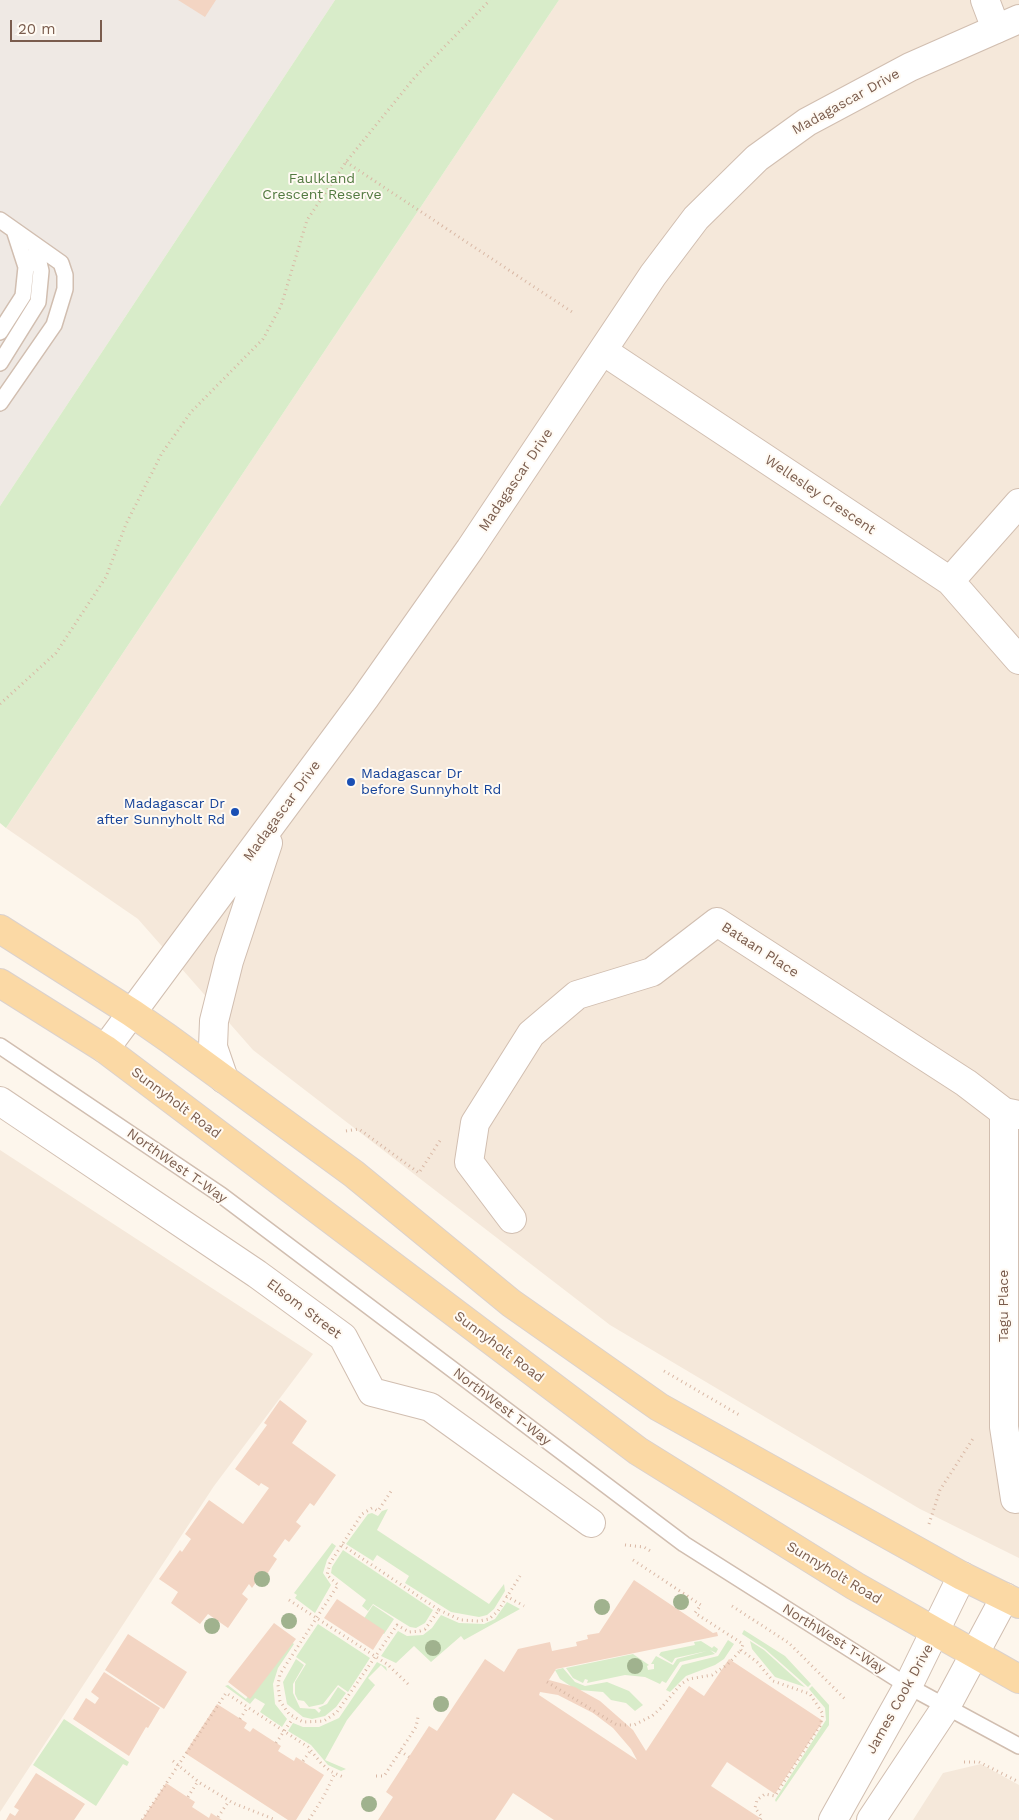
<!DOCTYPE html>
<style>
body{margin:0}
#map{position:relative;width:1019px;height:1820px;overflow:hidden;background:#fdf6ec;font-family:"Work Sans",sans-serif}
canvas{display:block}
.scale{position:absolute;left:10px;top:20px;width:92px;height:22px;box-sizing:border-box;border:2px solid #7a5c4d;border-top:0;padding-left:6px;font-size:15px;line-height:18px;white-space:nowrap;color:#7a5c4d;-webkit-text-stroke:4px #fffaf3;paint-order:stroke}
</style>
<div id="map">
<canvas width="1019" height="1820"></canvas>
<div class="scale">20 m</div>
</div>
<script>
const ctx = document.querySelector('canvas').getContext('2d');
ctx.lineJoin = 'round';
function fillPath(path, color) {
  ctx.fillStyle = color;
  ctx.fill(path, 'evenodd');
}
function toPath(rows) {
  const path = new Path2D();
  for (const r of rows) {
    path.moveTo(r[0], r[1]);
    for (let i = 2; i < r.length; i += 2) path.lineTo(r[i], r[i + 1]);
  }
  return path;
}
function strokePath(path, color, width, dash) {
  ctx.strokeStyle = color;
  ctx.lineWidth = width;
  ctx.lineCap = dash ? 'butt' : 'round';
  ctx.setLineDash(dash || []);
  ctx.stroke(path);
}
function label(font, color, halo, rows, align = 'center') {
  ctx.font = font + ' "Work Sans",sans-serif';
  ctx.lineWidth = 4;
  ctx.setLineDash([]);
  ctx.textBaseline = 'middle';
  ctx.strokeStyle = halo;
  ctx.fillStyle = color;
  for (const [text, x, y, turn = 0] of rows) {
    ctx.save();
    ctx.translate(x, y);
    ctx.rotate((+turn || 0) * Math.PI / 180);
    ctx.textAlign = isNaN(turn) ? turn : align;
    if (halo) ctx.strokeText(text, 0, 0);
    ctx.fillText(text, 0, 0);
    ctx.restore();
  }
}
fillPath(toPath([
 [559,0,1019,0,1019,1558,920,1509,610,1325,253,1050,138,919,6,828],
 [0,1150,313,1354,214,1486,0,1812],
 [981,1764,1019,1785,1019,1820,913,1820,943,1773]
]), '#f5e8da');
fillPath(toPath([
 [0,0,335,0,0,506]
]), '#efe9e4');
fillPath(toPath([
 [335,0,559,0,6,828,0,823,0,506],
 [388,1509,377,1530,489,1604,504,1584,505,1591,494,1609,487,1615,479,1617,451,1612,405,1583,409,1576,377,1555,373,1561,346,1544,368,1514,372,1513,378,1516,382,1511],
 [332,1543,336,1546,327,1560,323,1573,331,1585,315,1613,295,1598,297,1595,294,1593],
 [343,1550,433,1610,425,1623,416,1628,410,1627,373,1604,368,1611,362,1606,366,1600,331,1573,332,1567],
 [507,1602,520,1609,464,1640,461,1636,431,1662,414,1646,396,1663,381,1656,398,1631,407,1636,423,1635,432,1628,441,1615,459,1623,484,1624,495,1619],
 [373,1605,394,1619,384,1634,363,1620],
 [318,1624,370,1658,348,1692,338,1685,323,1704,309,1707,304,1701,298,1700,295,1694,295,1682,306,1664,296,1657],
 [744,1630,785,1656,811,1684,808,1687,765,1649,742,1634],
 [728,1640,734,1644,724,1659,715,1665,686,1676,670,1692,666,1690,682,1665,718,1656],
 [701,1641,712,1648,714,1646,718,1649,716,1653,710,1650,715,1654,680,1662,666,1683,662,1681,660,1684,645,1677,625,1675,587,1683,588,1680,585,1679,583,1683,573,1678,566,1668,633,1654,649,1665,647,1666,648,1670,654,1669,654,1664,651,1664,656,1656,673,1665,677,1659,707,1651,675,1658,672,1663,659,1655,661,1652,695,1645,694,1642],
 [750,1641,764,1650,805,1687,775,1677,752,1649],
 [291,1642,294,1644,278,1668,273,1684,275,1704,287,1719,282,1727,260,1712,265,1704,255,1698,250,1704,225,1686,228,1685,246,1699],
 [296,1659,304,1665,293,1684,293,1693,300,1708,315,1709,319,1713,321,1710,318,1708,327,1704,338,1687,346,1693,336,1707,325,1716,312,1719,303,1717,287,1704,283,1682],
 [377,1662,386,1667,387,1671,381,1665,368,1678,375,1685,347,1720,325,1760,346,1769,341,1771,328,1765,311,1745,288,1731,293,1723,303,1727,319,1727,339,1718],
 [563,1668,575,1682,585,1686,607,1682,629,1691,643,1705,635,1711,626,1703,611,1700,603,1692,579,1690,572,1687,560,1679,555,1670],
 [812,1686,829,1705,829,1725,776,1802,775,1800,826,1720,825,1708,809,1689],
 [64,1719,129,1762,127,1766,123,1764,96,1806,33,1765]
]), '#d8ecc9');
fillPath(toPath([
 [178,0,216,0,205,17],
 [280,1400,307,1421,292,1443,336,1475,314,1506,310,1503,296,1522,301,1526,289,1542,285,1539,273,1556,277,1559,265,1577,261,1575,252,1588,249,1584,242,1594,248,1599,228,1628,208,1614,200,1624,171,1603,178,1592,159,1579,180,1550,182,1552,191,1539,185,1534,209,1500,243,1524,269,1488,261,1483,259,1486,235,1469,267,1425,264,1423],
 [634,1580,713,1633,717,1632,718,1636,556,1669,549,1680,575,1687,600,1701,633,1730,646,1751,689,1686,704,1696,729,1659,823,1721,775,1794,727,1762,711,1786,760,1818,759,1820,554,1820,513,1793,495,1820,378,1820,393,1797,386,1792,429,1726,437,1731,485,1659,504,1672,518,1649,550,1642,552,1651,577,1646,576,1642,588,1639,587,1635,599,1633],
 [540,1692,558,1695,593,1713,613,1728,631,1749,637,1760,539,1695],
 [337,1599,385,1631,373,1650,324,1618],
 [274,1623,296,1639,250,1699,228,1682],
 [128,1634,187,1672,164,1709,105,1670],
 [104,1672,160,1708,148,1728,146,1727,129,1756,73,1719,86,1698,95,1704,99,1698,91,1692],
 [217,1704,247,1723,244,1728,250,1732,253,1728,281,1746,278,1751,294,1761,296,1757,324,1775,296,1820,288,1820,185,1753],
 [36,1773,85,1804,74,1820,6,1820,10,1813,15,1816,19,1810,14,1807],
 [166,1783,195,1802,192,1807,209,1818,211,1813,222,1820,142,1820]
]), '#f3d5c3');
const service = toPath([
 [0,220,61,263,65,275,65,289,54,325,0,403],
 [0,332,23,296,26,267,14,230],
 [0,363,38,302,41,271,35,245],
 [0,1046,221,1195,684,1544,908,1686,1019,1746]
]);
const minor = toPath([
 [985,0,996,29],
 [603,351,950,581,1019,660],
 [950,581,1019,503],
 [0,1101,257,1274,343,1337,372,1392,430,1407,591,1523],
 [1004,1112,1004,1427,1015,1499],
 [512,1219,469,1162,475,1123,531,1034,577,995,652,972,717,922,966,1083,1004,1112,1019,1115]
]);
const tertiary = toPath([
 [105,1049,365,698,470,549,653,275,696,218,757,158,807,122,910,67,1019,19],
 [224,1079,213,1047,214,1021,229,961,268,843],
 [833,1820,908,1686,962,1576],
 [871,1820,946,1707,1005,1597]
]);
const primary = toPath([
 [0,929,132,1013,168,1038,354,1174,511,1303,659,1407,962,1576,1019,1604],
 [0,983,105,1049,638,1451,855,1586,1019,1679]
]);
strokePath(service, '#d1beb0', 18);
strokePath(minor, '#d1beb0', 30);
strokePath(tertiary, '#d1beb0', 30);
strokePath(primary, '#dad1cd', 30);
strokePath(toPath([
 [346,162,572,312],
 [0,704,56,653,106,577,126,524,162,453,191,412,263,339,281,306,307,220,346,162,415,77,490,0],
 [346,1131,359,1129,419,1173,441,1139],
 [664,1371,741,1416],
 [929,1524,940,1490,974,1437],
 [342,1545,439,1610,425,1629,420,1631,409,1632,397,1625,337,1712,324,1721,303,1722,289,1714,280,1701,278,1685,280,1674,338,1585,327,1575,330,1563,362,1514,372,1508,378,1511,392,1490],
 [625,1545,644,1547,652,1552],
 [633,1560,701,1605,695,1613,743,1644,741,1650,757,1662,773,1681,810,1694,823,1714,820,1726,775,1796,765,1794,757,1800,755,1808,762,1817,760,1820],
 [506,1596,524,1606],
 [289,1600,387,1664,408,1684],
 [732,1606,789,1643,847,1701],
 [439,1610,461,1620,479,1621,489,1619,498,1611,520,1576],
 [547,1682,617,1725,634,1725,652,1716,661,1708,681,1684,689,1679,712,1675,728,1664,741,1650],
 [240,1719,247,1708],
 [276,1743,293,1718],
 [400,1751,409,1757],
 [173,1761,200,1783,233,1803,276,1820],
 [303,1761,311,1750],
 [964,1762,979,1762,1019,1782],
 [376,1776,384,1776,416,1727,418,1717],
 [188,1797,198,1781],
 [218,1817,229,1801],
 [142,1820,226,1693,308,1747,321,1763,330,1771,343,1777],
 [309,1820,324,1796,335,1773]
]), '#d9b8a5', 3, [1, 4]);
strokePath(service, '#fff', 15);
strokePath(minor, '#fff', 28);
strokePath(tertiary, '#fff', 28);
strokePath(primary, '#fbd9a5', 28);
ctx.fillStyle = '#a0b28e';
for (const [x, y] of [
 [262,1579],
 [681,1602],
 [602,1607],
 [289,1621],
 [212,1626],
 [433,1648],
 [635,1666],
 [441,1704],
 [369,1804]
]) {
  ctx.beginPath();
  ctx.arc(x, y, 8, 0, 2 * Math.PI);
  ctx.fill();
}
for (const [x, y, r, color] of [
 [351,782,5,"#1a4fb4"],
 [235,812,5,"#1a4fb4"]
]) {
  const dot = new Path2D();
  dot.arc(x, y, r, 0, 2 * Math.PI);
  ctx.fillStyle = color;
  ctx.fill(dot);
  strokePath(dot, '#fffaf3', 2);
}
label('14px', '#7a5c4d', '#fffaf3', [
 ["Madagascar Drive",846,102,-29],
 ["Madagascar Drive",516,480,-56],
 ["Wellesley Crescent",820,495,34],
 ["Madagascar Drive",282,811,-54],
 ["Bataan Place",760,950,33],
 ["Sunnyholt Road",176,1103,37],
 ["NorthWest T-Way",177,1166,35],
 ["Tagu Place",1004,1306,-90],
 ["Elsom Street",304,1309,37],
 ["Sunnyholt Road",499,1347,37],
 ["NorthWest T-Way",502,1407,37],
 ["Sunnyholt Road",834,1573,31],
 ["NorthWest T-Way",834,1639,32],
 ["James Cook Drive",900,1699,-61]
]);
label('14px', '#537a41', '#fffaf3', [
 ["Faulkland",322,179],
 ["Crescent Reserve",322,195]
]);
label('14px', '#164399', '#fffaf3', [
 ["Madagascar Dr",361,774],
 ["before Sunnyholt Rd",361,790],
 ["Madagascar Dr",225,804,"right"],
 ["after Sunnyholt Rd",225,820,"right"]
], 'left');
</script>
